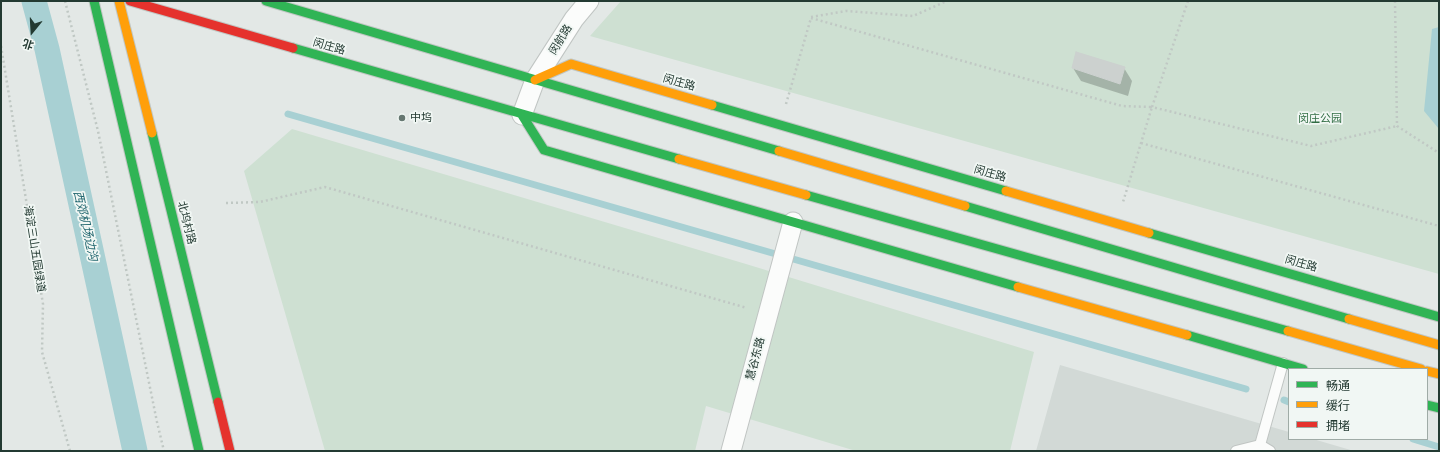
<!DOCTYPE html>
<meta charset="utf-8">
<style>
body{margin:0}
#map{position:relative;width:1440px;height:452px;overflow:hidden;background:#e3e8e6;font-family:"DejaVu Sans","Noto Sans SC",sans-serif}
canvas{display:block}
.frame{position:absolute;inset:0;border:2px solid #233a32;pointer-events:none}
.legend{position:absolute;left:1288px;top:368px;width:140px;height:72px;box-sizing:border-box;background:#f1f7f4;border:1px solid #9faba6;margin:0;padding:5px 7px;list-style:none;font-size:12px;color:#233a32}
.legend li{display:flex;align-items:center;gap:8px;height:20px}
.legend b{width:20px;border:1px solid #9faba6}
.north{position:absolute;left:12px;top:12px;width:40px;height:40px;-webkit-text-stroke:3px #f1f7f4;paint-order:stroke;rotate:198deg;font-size:11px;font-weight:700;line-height:16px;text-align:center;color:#233a32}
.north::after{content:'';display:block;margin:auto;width:14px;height:18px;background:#233a32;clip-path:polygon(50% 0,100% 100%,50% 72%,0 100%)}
</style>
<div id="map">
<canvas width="1440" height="452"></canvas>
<div class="frame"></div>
<ul class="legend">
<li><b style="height:5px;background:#30b455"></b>畅通</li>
<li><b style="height:5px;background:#ff9f0a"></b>缓行</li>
<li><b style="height:5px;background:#e5322d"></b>拥堵</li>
</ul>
<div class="north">北</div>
</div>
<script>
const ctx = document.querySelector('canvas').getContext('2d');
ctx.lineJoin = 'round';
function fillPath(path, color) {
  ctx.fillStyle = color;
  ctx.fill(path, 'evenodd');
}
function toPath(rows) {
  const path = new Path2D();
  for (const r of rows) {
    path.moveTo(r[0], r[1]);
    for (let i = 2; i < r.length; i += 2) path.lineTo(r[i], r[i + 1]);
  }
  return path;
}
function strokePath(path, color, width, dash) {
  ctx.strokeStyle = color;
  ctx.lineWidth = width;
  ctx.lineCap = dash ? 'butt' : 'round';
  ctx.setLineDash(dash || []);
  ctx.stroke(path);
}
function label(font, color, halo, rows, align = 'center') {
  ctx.font = font + ' "DejaVu Sans","Noto Sans SC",sans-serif';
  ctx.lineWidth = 3.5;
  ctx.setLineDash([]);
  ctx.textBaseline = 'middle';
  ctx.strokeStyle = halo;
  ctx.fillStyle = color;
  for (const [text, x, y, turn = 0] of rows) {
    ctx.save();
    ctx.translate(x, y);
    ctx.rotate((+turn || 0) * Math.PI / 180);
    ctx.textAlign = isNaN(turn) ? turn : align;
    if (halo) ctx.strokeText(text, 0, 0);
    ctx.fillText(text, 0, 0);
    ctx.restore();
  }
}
fillPath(toPath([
 [1060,365,1289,432,1289,439,1313,439,1354,451,1036,451]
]), '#d2d9d6');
fillPath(toPath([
 [621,1,1439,1,1439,274,590,36],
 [292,129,746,264,1034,352,1010,451,856,451,706,406,695,451,325,451,244,171]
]), '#cee0d2');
fillPath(toPath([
 [1439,27,1439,129,1424,111,1432,29]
]), '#a8d0d3');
fillPath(toPath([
 [1073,68,1124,68,1132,81,1128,96,1081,81]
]), '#0003');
strokePath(toPath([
 [288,114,1246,389],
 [1284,400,1289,402],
 [1413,439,1439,447]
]), '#a8d0d3', 7);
strokePath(toPath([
 [34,1,47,49,135,451]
]), '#a8d0d3', 25);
const building = toPath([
 [1076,52,1125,67,1120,84,1072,68,1076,52]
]);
fillPath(building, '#ccd1cf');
strokePath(building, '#ccd1cf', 1);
const lane = toPath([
 [1260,445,1283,363],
 [1236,451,1260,445,1270,451]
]);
const street = toPath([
 [522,115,535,80,574,19,589,1],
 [731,451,793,222]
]);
const fast = toPath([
 [94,1,199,451],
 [266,1,779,151],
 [293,48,679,159],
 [712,105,1006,191],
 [522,115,544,150,1018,287],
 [152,133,218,402],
 [806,195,1288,331],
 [965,206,1349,319],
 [1149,233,1439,317],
 [1187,335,1303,369],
 [1427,405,1439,408]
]);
const slow = toPath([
 [119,1,152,133],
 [535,80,571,64,712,105],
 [779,151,965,206],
 [679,159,806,195],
 [1006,191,1149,233],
 [1018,287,1187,335],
 [1349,319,1439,345],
 [1288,331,1421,369],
 [1427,371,1439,374]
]);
const jam = toPath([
 [130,1,293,48],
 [218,402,230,451]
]);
strokePath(lane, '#c0c5c3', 12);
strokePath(street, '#c0c5c3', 21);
strokePath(fast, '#c0c6c3', 11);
strokePath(slow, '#c0c6c3', 11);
strokePath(jam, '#c0c6c3', 11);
strokePath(toPath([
 [65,1,98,131,157,422,164,451],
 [1188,1,1152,107,1311,146,1397,126],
 [1395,1,1397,126,1439,153],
 [811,17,846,11,913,16,947,1],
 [811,18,1122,106,1152,107,1123,202],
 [1,46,43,304,42,352,70,451],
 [786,104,811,18],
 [1141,143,1439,226],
 [226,203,260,202,325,187,747,308]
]), '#c0c8c4', 2.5, [2, 3]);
strokePath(lane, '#fbfcfb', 10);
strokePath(street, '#fbfcfb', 19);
strokePath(fast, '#30b455', 9);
strokePath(slow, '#ff9f0a', 9);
strokePath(jam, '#e5322d', 9);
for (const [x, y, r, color] of [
 [402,118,4,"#667771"]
]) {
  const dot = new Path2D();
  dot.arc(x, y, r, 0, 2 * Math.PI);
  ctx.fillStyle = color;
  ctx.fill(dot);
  strokePath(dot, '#f1f7f4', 1.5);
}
label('11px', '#233a32', '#f1f7f4', [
 ["闵航路",561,40,-58],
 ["闵庄路",329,47,16],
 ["闵庄路",679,83,16],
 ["闵庄路",990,174,16],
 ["北坞村路",186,223,76],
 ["海淀三山五园绿道",34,249,81],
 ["闵庄路",1301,264,16],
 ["慧谷东路",756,359,-75]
]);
label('11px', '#233a32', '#f1f7f4', [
 ["中坞",410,118]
], 'left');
label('11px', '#316d44', '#f1f7f4', [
 ["闵庄公园",1320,119]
]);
label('italic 12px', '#236870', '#f1f7f4', [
 ["西郊机场边沟",85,226,77]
]);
</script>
